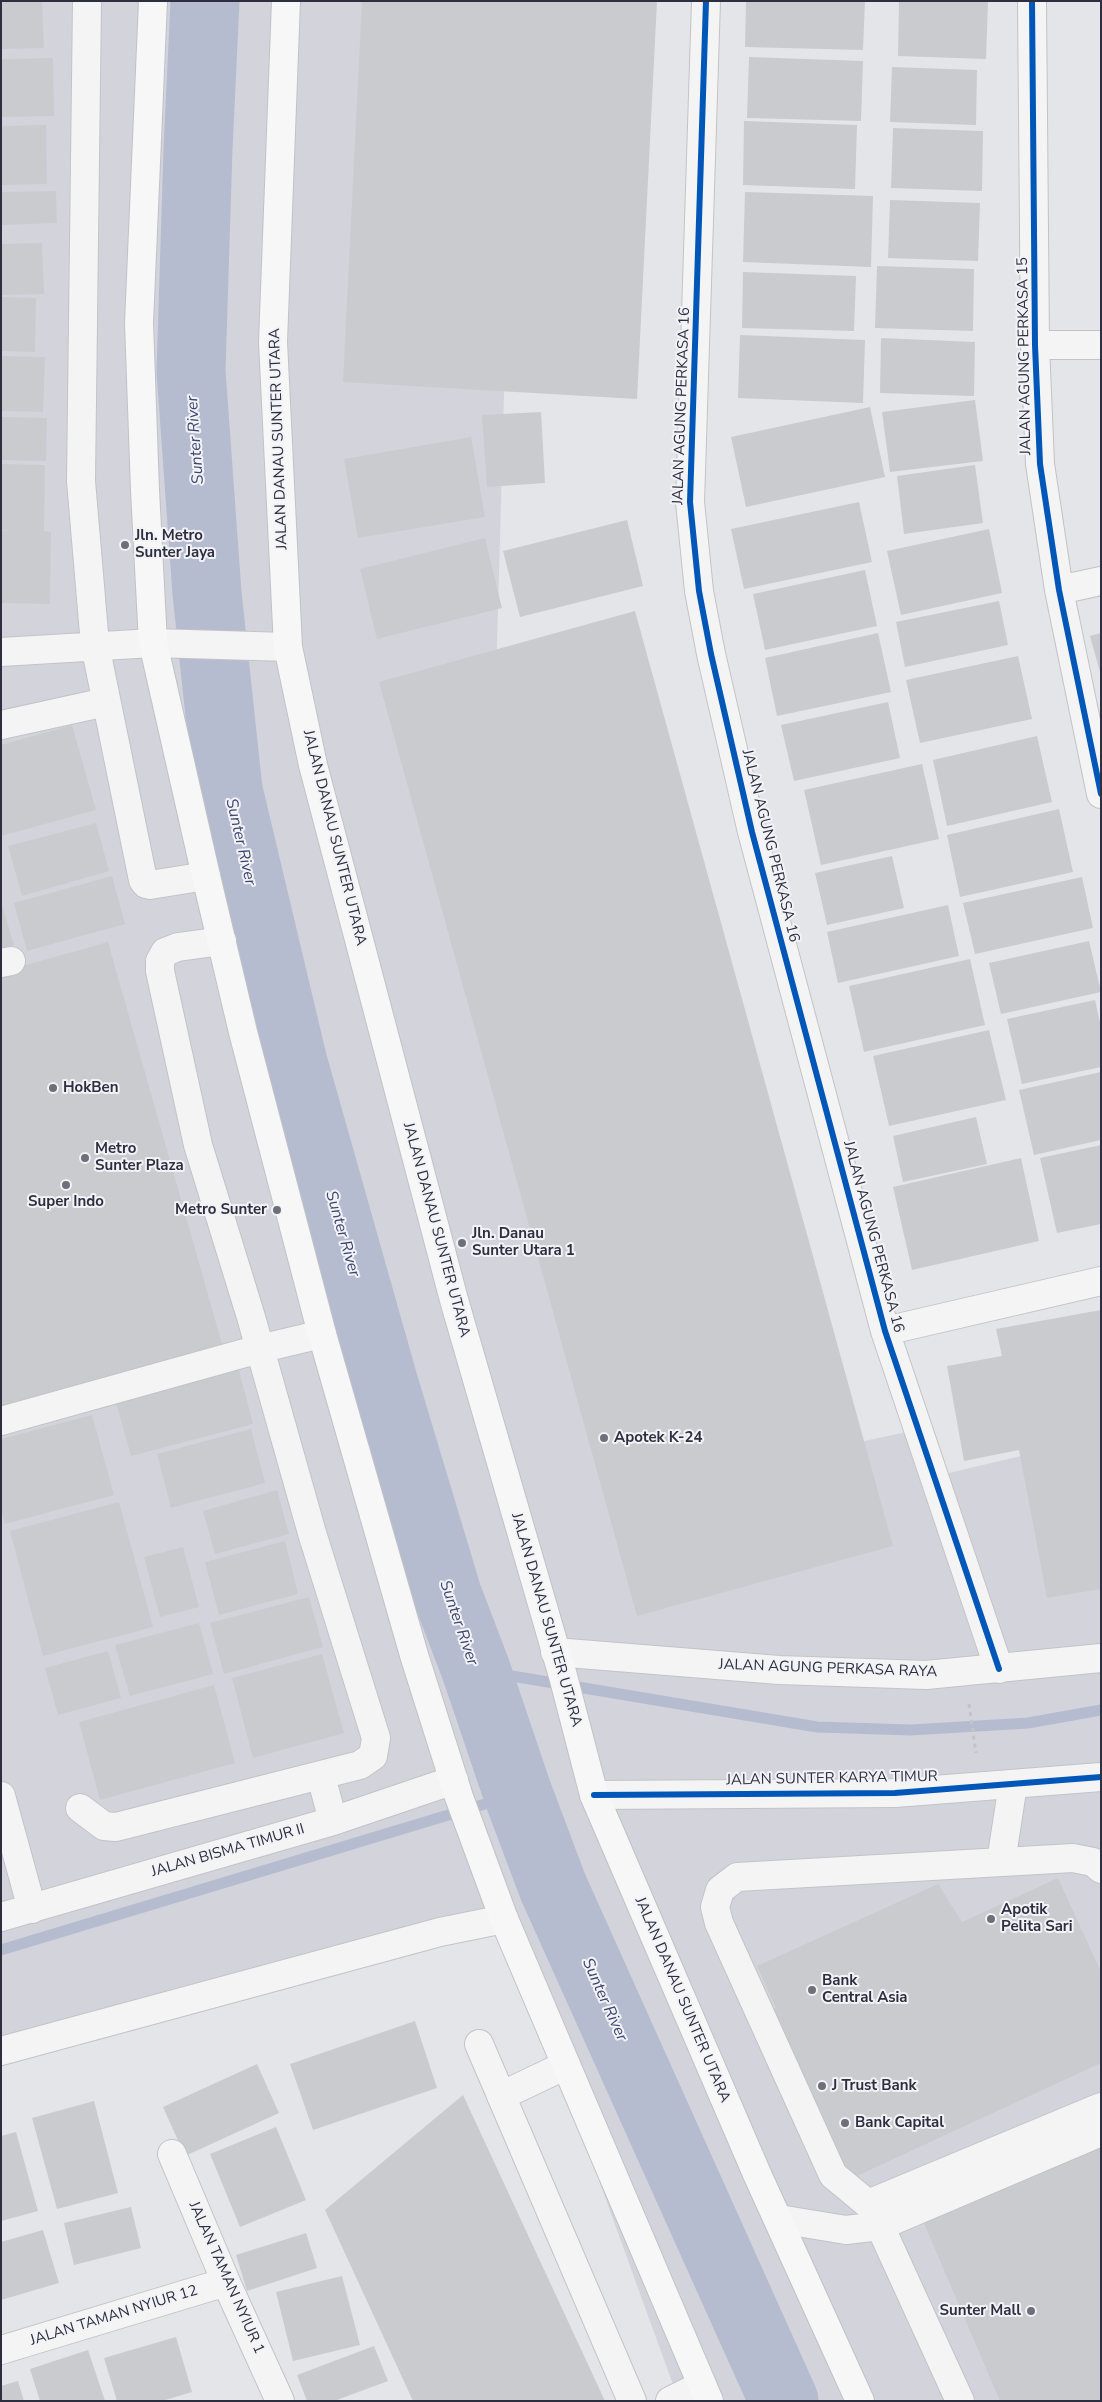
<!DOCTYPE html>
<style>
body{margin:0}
#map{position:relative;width:1102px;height:2402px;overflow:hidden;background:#e4e5e9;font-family:"Nunito Sans",sans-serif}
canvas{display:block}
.frame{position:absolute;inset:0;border:2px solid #2d2f40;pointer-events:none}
</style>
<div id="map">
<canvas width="1102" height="2402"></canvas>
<div class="frame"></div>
</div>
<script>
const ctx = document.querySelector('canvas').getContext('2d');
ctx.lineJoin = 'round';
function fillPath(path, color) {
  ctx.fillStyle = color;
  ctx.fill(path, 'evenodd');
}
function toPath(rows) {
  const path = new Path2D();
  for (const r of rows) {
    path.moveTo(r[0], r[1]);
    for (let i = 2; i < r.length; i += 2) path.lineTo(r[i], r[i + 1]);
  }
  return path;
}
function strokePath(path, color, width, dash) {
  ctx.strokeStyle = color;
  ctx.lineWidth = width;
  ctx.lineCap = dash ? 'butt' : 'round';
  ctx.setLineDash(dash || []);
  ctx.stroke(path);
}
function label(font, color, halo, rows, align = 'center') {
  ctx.font = font + ' "Nunito Sans",sans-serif';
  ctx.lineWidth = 4;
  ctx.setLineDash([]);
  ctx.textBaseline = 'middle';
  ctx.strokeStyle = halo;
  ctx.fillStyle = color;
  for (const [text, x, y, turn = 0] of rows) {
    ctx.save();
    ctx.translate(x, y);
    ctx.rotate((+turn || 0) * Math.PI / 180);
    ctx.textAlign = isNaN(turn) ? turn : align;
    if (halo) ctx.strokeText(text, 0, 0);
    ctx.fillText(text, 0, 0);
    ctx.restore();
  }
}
fillPath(toPath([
 [1,1,515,1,496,681,711,1474,911,1431,936,1476,1101,1437,1101,2401,679,2401,504,1919,1,2050]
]), '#d3d4db');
strokePath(toPath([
 [476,1670,817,1727,911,1730,1028,1723,1101,1710],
 [1,1950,518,1794]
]), '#b6bcd0', 11);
strokePath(toPath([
 [205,1,198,149,191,371,207,593,228,790,293,1063,383,1381,447,1594,476,1670,518,1794,553,1887,784,2401]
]), '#b6bcd0', 69);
fillPath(toPath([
 [1,1,42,1,44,48,1,49],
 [362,1,657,1,637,399,343,382],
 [746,1,865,1,863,50,745,47],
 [899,1,988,1,986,59,898,56],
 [749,57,863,61,861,121,747,118],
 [53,58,54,116,1,117,1,59],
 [892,67,977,70,976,125,890,122],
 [744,121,857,125,855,189,743,185],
 [46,125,47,184,1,185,1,126],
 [893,128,983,131,982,191,891,188],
 [56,191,57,223,1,225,1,192],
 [745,192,873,196,871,267,743,262],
 [890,200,980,203,978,261,888,258],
 [42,243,44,294,1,295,1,244],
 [877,266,974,269,973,331,875,328],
 [743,272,856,276,854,331,742,328],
 [1,297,36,298,35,352,1,351],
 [740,335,865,340,863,403,738,398],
 [881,338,975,342,974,396,880,393],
 [1,356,45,357,43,412,1,411],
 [975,400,983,461,890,472,882,412],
 [870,407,885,477,746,507,731,437],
 [541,412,545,483,487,487,482,415],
 [1,417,47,418,46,461,1,460],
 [471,437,485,517,358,538,344,459],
 [1,464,45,465,44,531,51,532,50,604,1,603,1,531,11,530,1,530],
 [975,465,983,523,904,534,897,476],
 [859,502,872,562,744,589,731,529],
 [627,520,643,586,520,617,503,551],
 [989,529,1002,593,901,615,887,551],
 [485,538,502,608,377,639,360,569],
 [865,570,877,626,765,650,753,594],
 [999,601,1008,645,905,667,896,622],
 [635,611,893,1546,637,1616,379,682],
 [878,633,891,692,777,716,765,658],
 [1101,633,1101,672,1100,672,1090,636],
 [1018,656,1032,719,920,743,906,680],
 [888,702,900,758,794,781,781,725],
 [72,725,96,810,1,836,1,745],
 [1037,736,1052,802,947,826,933,760],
 [922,764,939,839,821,865,804,790],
 [1059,809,1073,872,960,897,947,835],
 [96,823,109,871,22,896,8,846],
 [892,856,904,908,827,925,815,873],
 [112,876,125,924,27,951,14,903],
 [1082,877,1093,928,975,954,963,903],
 [1,902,14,945,1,948],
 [948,905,959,956,838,983,827,932],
 [1089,941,1101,992,1001,1014,989,963],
 [108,942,222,1344,1,1406,1,972],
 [970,959,985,1025,864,1052,849,986],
 [1095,1000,1101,1027,1101,1067,1022,1084,1007,1019],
 [989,1030,1006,1100,889,1126,873,1056],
 [1101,1072,1101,1140,1034,1155,1019,1090],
 [976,1117,987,1164,903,1182,893,1136],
 [1101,1145,1101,1224,1057,1233,1040,1158],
 [1021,1158,1039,1241,912,1270,893,1187],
 [1101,1310,1101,1589,1047,1598,1019,1450,964,1461,947,1366,1002,1356,996,1329],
 [236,1359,253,1424,131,1456,113,1392],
 [92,1415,114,1495,5,1524,1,1509,1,1439],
 [251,1429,265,1483,171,1508,157,1454],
 [277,1490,289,1534,215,1554,203,1511],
 [119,1502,153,1627,43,1656,10,1531],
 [285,1541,298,1594,219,1615,205,1562],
 [183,1547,199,1607,160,1617,144,1557],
 [309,1597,323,1647,224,1674,210,1623],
 [199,1623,213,1674,130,1696,115,1645],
 [108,1651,121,1698,58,1715,45,1668],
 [322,1654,344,1733,253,1758,232,1678],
 [214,1685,235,1763,100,1800,79,1722],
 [1058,1878,1101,1972,1101,2063,846,2181,768,2012,776,2008,757,1966,938,1884,962,1922],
 [415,2021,437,2088,313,2130,290,2064],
 [257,2064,279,2113,185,2156,163,2107],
 [463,2095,605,2401,413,2401,325,2210],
 [94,2101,118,2193,57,2209,32,2118],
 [276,2127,306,2200,240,2227,210,2154],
 [16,2132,38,2211,1,2221,1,2136],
 [1101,2144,1101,2401,1000,2401,923,2221],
 [131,2207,141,2248,74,2265,64,2223],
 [43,2230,59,2283,1,2300,1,2242],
 [306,2233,317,2268,247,2291,236,2255],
 [342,2276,360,2345,293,2361,276,2292],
 [176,2337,192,2392,162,2401,117,2401,104,2358],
 [374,2346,388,2381,334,2401,307,2401,297,2375],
 [88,2350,105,2401,40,2401,30,2369],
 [18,2381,24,2401,1,2401,1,2386]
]), '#cacbcf');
const minor = toPath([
 [87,1,81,481,95,645,143,880,146,884,150,885,206,876],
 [706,1,690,502,699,591,711,654,752,832,885,1331,999,1669],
 [1032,1,1035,345,1040,464,1059,590,1101,794],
 [1035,345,1101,345],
 [1059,590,1101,581],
 [1,652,153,643,288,647],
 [1,725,106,702],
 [1,963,11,961],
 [885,1331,1101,1281],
 [1,1421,259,1349,322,1334],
 [555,1652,779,1670,926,1675,1101,1658],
 [321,1776,333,1821],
 [594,1795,895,1793,1101,1777],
 [1,1796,32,1909],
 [80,1808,104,1826,116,1827,360,1765,373,1756,376,1738,312,1533,251,1317,198,1145,160,971,160,961,165,952,178,947,222,941],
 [1001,1862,1013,1784],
 [1101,1869,1093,1862,1073,1858,737,1877,720,1890,715,1907,719,1923,833,2175,868,2204,1101,2107],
 [1,1917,333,1821,454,1780],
 [479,2044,632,2401],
 [1,2051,440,1932,504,1919],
 [501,2096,566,2065],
 [172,2154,226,2282,280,2401],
 [779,2219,846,2230,880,2226,1101,2132],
 [880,2226,960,2401],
 [1,2350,226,2282],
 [670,2401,702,2385]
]);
const major = toPath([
 [153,1,139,323,145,490,153,643,206,876,243,1032,322,1334,414,1655,459,1797,504,1919,709,2401],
 [286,1,273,342,288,647,313,765,454,1300,563,1676,594,1795,757,2174,860,2401]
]);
strokePath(minor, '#c3c3c7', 30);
strokePath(major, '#c1c2c6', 30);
strokePath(toPath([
 [969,1704,976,1753]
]), '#c3c3c8', 3, [4, 4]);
strokePath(minor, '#f4f4f5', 28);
strokePath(major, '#f7f7f8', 28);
strokePath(toPath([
 [706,1,690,502,699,591,711,654,752,832,885,1331,999,1669],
 [1032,1,1035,345,1040,464,1059,590,1101,794],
 [594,1795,895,1793,1101,1777]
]), '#0057b8', 6);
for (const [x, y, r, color] of [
 [125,545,5,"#6d6f7b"],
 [53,1088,5,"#6d6f7b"],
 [85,1158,5,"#6d6f7b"],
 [66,1185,5,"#6d6f7b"],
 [277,1210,5,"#6d6f7b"],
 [462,1243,5,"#6d6f7b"],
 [604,1438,5,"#6d6f7b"],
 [991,1919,5,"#6d6f7b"],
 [812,1990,5,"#6d6f7b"],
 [822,2086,5,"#6d6f7b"],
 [845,2123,5,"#6d6f7b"],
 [1031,2311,5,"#6d6f7b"]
]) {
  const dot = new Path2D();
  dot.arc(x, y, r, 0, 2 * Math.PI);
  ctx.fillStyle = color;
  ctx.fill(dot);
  strokePath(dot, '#f3f3f7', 2);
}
label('15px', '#2d2f40', '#f3f3f7', [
 ["JALAN AGUNG PERKASA 15",1025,356,-91],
 ["JALAN AGUNG PERKASA 16",682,406,-88],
 ["JALAN DANAU SUNTER UTARA",279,439,-92],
 ["JALAN DANAU SUNTER UTARA",334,838,76],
 ["JALAN AGUNG PERKASA 16",770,846,76],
 ["JALAN DANAU SUNTER UTARA",436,1230,75],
 ["JALAN AGUNG PERKASA 16",873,1237,75],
 ["JALAN DANAU SUNTER UTARA",546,1620,74],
 ["JALAN AGUNG PERKASA RAYA",828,1669,2],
 ["JALAN SUNTER KARYA TIMUR",832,1779,-1],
 ["JALAN BISMA TIMUR II",228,1851,-16],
 ["JALAN DANAU SUNTER UTARA",682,2000,67],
 ["JALAN TAMAN NYIUR 1",226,2278,66],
 ["JALAN TAMAN NYIUR 12",114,2316,-17]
]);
label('bold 15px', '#2d2f40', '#f3f3f7', [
 ["Jln. Metro",135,536],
 ["Sunter Jaya",135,553],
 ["HokBen",63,1088],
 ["Metro",95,1149],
 ["Sunter Plaza",95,1166],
 ["Super Indo",66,1202,"center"],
 ["Metro Sunter",267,1210,"right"],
 ["Jln. Danau",472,1234],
 ["Sunter Utara 1",472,1251],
 ["Apotek K-24",614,1438],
 ["Apotik",1001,1910],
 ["Pelita Sari",1001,1927],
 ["Bank",822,1981],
 ["Central Asia",822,1998],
 ["J Trust Bank",832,2086],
 ["Bank Capital",855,2123],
 ["Sunter Mall",1021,2311,"right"]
], 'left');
label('italic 16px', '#3c456f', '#f3f3f7', [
 ["Sunter River",196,440,-94],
 ["Sunter River",240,842,77],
 ["Sunter River",342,1234,74],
 ["Sunter River",458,1623,71],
 ["Sunter River",604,2000,66]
]);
</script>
